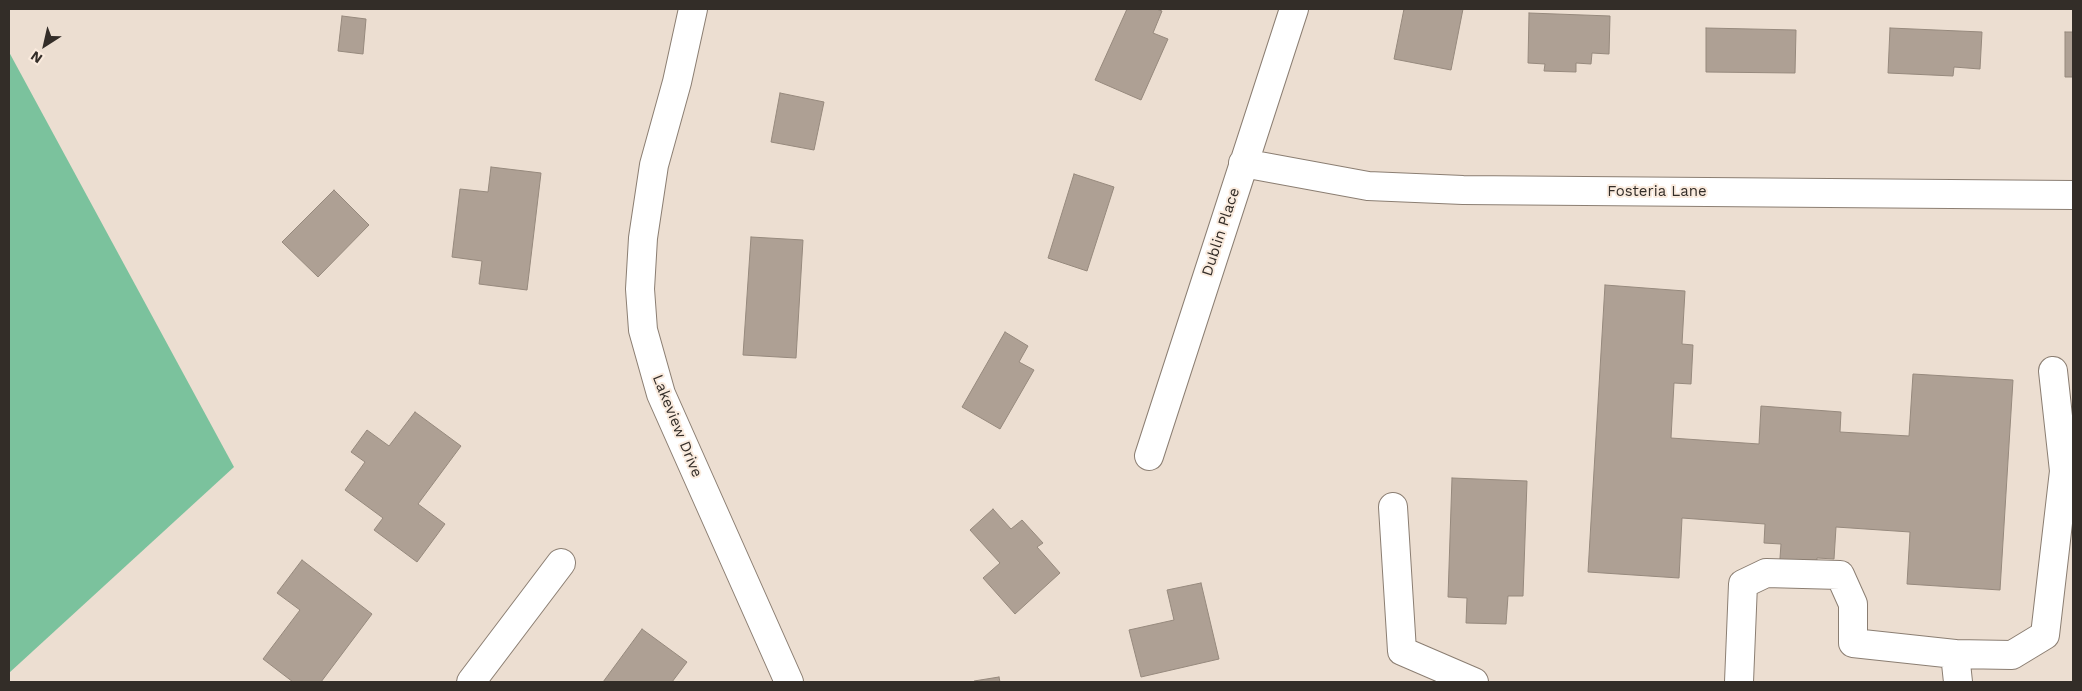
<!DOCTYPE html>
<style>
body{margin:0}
#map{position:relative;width:2082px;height:691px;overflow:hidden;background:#ecded1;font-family:"Work Sans",sans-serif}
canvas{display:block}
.frame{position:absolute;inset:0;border:10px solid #332d28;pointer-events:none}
.north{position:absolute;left:20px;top:20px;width:50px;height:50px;-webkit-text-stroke:4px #faebde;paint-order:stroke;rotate:215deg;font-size:14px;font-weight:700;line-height:20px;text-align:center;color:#332d28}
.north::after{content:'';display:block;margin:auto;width:18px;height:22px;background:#332d28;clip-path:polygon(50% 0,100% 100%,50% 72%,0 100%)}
</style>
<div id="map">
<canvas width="2082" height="691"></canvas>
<div class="frame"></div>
<div class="north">N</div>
</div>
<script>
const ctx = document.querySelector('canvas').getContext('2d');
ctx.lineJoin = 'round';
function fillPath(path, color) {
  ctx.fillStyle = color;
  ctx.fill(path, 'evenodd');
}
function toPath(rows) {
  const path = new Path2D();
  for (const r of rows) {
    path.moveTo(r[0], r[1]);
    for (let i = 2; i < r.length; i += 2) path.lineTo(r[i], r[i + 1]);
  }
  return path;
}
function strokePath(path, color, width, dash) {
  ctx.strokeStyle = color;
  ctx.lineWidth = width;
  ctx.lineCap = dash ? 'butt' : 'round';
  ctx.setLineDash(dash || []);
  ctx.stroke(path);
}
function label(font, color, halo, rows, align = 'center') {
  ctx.font = font + ' "Work Sans",sans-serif';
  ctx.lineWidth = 4;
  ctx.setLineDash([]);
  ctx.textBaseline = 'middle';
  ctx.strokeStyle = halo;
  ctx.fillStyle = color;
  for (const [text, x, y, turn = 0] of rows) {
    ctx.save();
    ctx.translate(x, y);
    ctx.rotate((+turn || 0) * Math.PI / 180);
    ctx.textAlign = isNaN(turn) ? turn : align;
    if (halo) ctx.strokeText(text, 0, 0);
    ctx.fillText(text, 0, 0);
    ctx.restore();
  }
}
fillPath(toPath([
 [9,52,234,467,9,673]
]), '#7bc29d');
const building = toPath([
 [1127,9,1156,9,1162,11,1153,33,1168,39,1141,100,1095,80,1127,9],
 [1404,9,1463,9,1451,70,1394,59,1404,9],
 [1529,13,1610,16,1609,54,1592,53,1591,64,1576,63,1576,72,1544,71,1545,64,1528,63,1529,13],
 [342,16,366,19,363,54,338,51,342,16],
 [1706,28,1796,30,1795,73,1706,72,1706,28],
 [1890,28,1982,32,1980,69,1954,67,1953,76,1888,73,1890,28],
 [2065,32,2073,32,2073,77,2065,77,2065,32],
 [780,93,824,102,814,150,771,142,780,93],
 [491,167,541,173,527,290,479,284,482,261,452,257,460,189,488,192,491,167],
 [1074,174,1114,187,1087,271,1048,258,1074,174],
 [334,190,369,225,318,277,282,242,334,190],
 [751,237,803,240,796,358,743,355,751,237],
 [1605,285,1685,291,1682,344,1693,345,1691,384,1674,383,1671,438,1759,444,1761,406,1841,412,1840,432,1909,436,1913,374,2013,380,2000,590,1907,584,1910,532,1836,527,1834,559,1817,558,1815,588,1778,586,1781,544,1764,543,1765,524,1682,518,1679,578,1588,572,1605,285],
 [1005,332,1028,346,1019,362,1034,370,1000,429,962,407,1005,332],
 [415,412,461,446,418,504,445,524,417,562,374,530,383,518,345,490,365,462,351,452,367,430,389,446,415,412],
 [1452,478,1527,481,1523,596,1508,596,1506,624,1466,623,1467,598,1448,597,1452,478],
 [993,509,1011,529,1022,520,1043,543,1037,547,1060,573,1015,614,983,578,1000,563,970,530,993,509],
 [302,560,372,614,321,682,293,682,263,659,300,610,277,593,302,560],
 [1201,583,1219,659,1141,677,1129,630,1174,620,1167,590,1201,583],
 [642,629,687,662,672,682,603,682,642,629],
 [999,677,1000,682,974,682,974,681,999,677]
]);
fillPath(building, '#aea094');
strokePath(building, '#96897d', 1);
const minor = toPath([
 [693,9,677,82,654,165,643,238,640,289,643,330,661,394,789,682],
 [1243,163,1368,186,1463,190,2073,195],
 [1149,456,1294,9],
 [1393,507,1402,651,1474,682],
 [471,682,561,563],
 [1739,682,1743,584,1766,573,1840,575,1853,604,1853,643,1955,654],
 [1958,682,1955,654,2012,655,2045,635,2064,471,2053,371]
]);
strokePath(minor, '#8b7e72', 30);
strokePath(minor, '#fff', 28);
label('15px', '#332d28', '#faebde', [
 ["Fosteria Lane",1657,192],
 ["Dublin Place",1221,232,-72],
 ["Lakeview Drive",677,426,68]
]);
</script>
